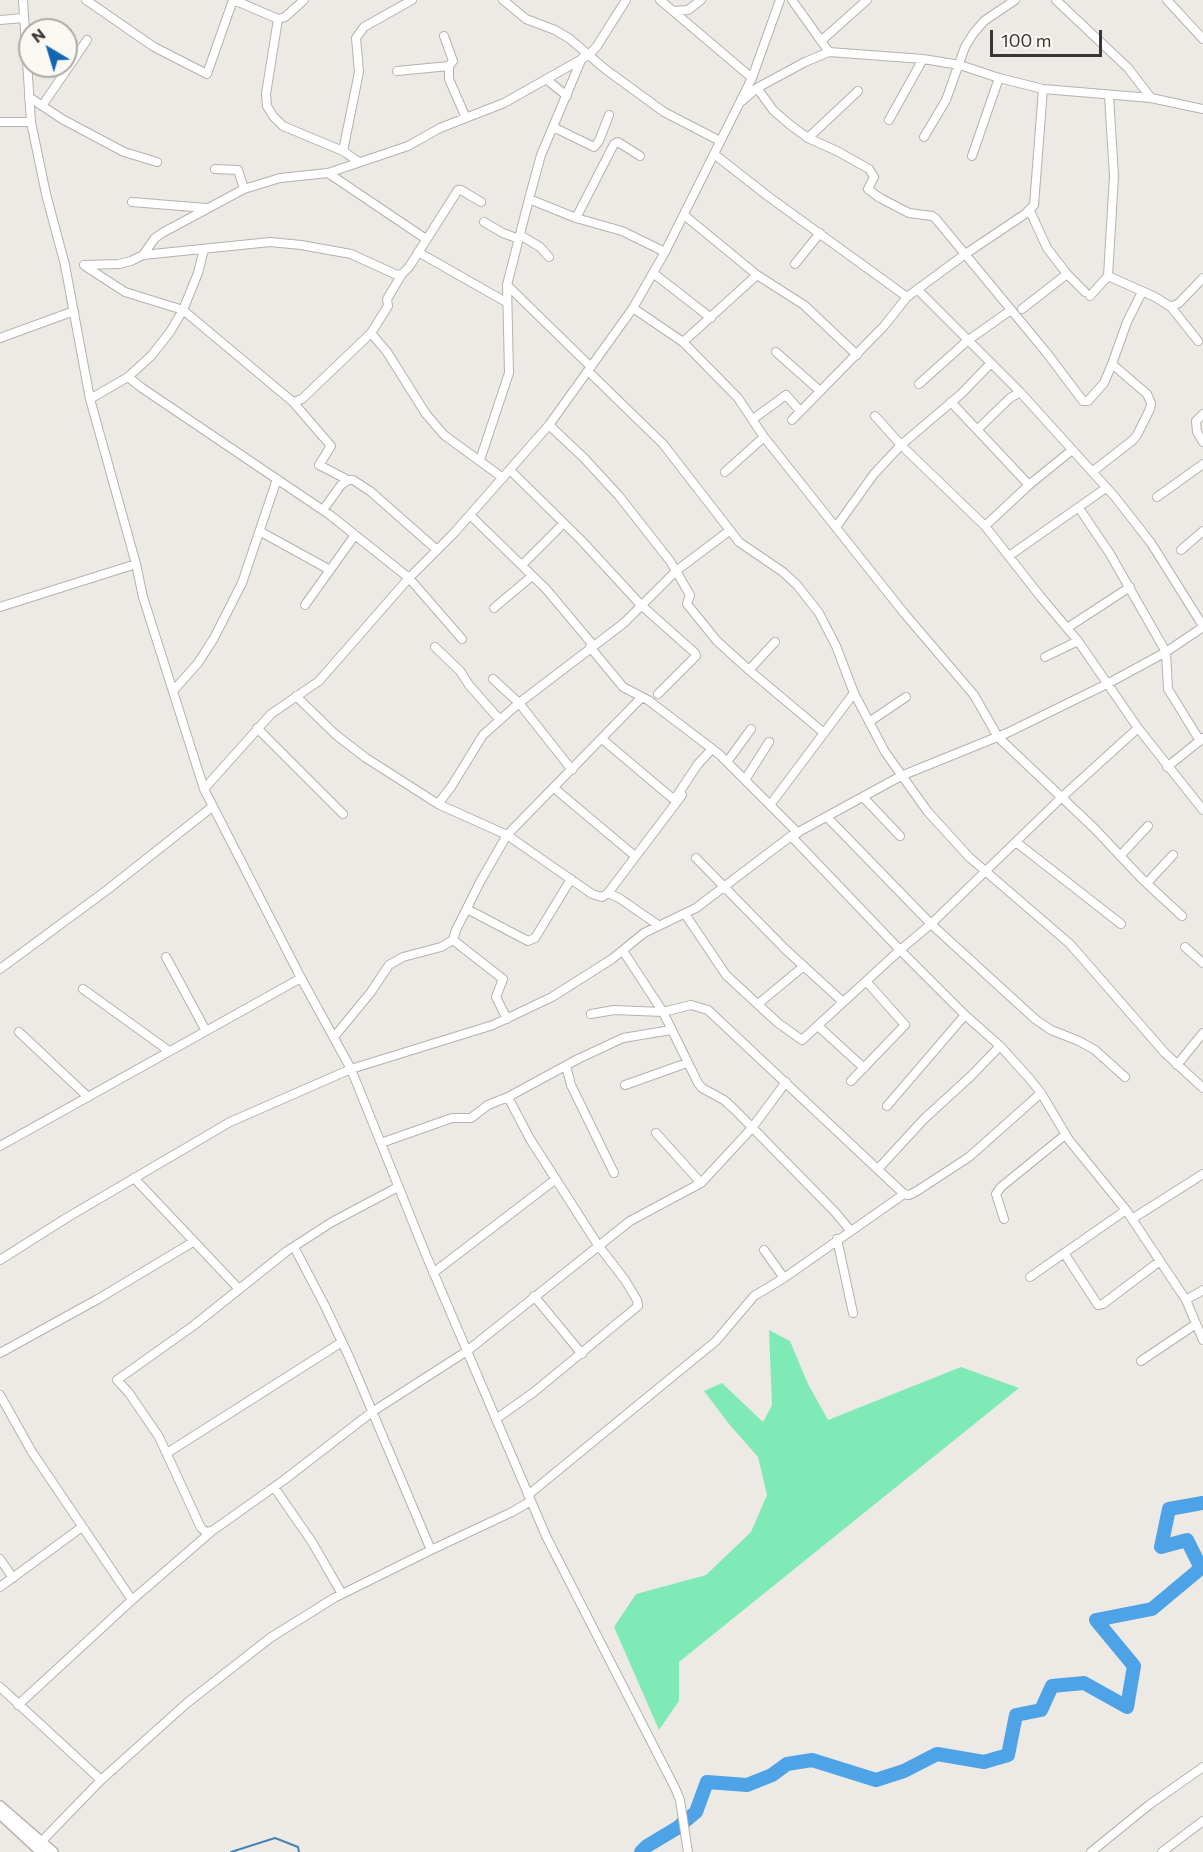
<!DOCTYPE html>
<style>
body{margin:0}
#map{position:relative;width:1203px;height:1852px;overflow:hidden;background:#edeae5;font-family:Commissioner,sans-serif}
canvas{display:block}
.north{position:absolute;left:18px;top:18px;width:60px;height:60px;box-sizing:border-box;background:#faf8f2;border:2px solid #acaba6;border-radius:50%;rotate:322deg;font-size:16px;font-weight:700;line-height:24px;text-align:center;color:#383735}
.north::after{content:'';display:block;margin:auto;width:21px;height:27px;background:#1267b5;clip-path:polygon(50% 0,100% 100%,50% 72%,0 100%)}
.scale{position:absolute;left:990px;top:30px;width:112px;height:27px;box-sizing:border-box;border:3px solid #383735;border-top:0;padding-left:8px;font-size:18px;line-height:21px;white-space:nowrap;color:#383735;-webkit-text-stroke:4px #faf8f2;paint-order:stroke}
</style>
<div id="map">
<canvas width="1203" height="1852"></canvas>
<div class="north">N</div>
<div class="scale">100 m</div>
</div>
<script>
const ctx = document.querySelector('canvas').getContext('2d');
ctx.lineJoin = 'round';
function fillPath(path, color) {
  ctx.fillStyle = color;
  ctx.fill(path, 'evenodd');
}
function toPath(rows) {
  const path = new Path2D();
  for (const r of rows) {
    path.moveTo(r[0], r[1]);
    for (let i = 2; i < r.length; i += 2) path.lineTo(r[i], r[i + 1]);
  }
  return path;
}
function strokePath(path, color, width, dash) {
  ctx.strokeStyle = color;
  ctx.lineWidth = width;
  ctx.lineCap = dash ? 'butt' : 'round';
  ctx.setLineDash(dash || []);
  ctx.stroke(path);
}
fillPath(toPath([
 [769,1330,790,1341,808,1384,828,1420,961,1367,1019,1388,679,1662,679,1701,659,1730,614,1627,636,1594,706,1575,751,1532,767,1495,758,1457,729,1424,704,1391,722,1383,763,1422,772,1405]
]), '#80eab7');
strokePath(toPath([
 [231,1852,275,1838,298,1847,299,1852]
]), '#4783b1', 2);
strokePath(toPath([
 [641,1852,647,1846,677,1828,696,1812,707,1782,747,1785,772,1775,787,1764,812,1760,876,1780,904,1771,937,1754,984,1762,1008,1755,1016,1715,1041,1710,1052,1686,1084,1683,1127,1707,1134,1666,1096,1620,1152,1609,1201,1568,1187,1540,1161,1547,1169,1509,1203,1503]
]), '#4ea3e6', 14);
const minor = toPath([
 [23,0,31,122,46,194,65,265,90,399,136,564,143,597,204,789,301,978,351,1069,426,1255,546,1536,675,1788,680,1800,688,1852],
 [86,0,154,47,207,74,233,0],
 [234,0,278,19,285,17,304,0],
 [503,0,526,19,555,30,570,39,605,69,664,112,720,141],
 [660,0,752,78],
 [792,0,829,52],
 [1056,0,1128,68,1151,98],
 [1167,0,1203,39],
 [673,11,688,10,701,0],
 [278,19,266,94,267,106,273,116,283,126,343,151,359,162],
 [0,20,23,18],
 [444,36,453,61,449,66,449,79,466,118],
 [821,41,867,0],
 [397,71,449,66],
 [546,79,567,96],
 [757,88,773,110,789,124,808,138,837,151,869,169,874,177,868,189,880,198,909,213,932,216,936,219,1046,352,1083,401,1088,401,1104,383,1112,364],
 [29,97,62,119,124,152,157,162],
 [742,101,757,88,805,62,829,52,923,59,960,65,999,78,1043,89,1151,98,1203,109],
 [42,106,87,40],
 [889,120,923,59],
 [0,122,31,122],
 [553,127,594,147,599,141,609,115],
 [924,137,946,100,965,47,973,34,984,21,1015,0],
 [808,138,858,91],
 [343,151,359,72,356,38,364,27,412,0],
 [714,154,769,197,907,297],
 [972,156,999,78],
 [215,169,238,170,244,189],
 [328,173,426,239],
 [529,199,576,218,622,231,665,252],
 [132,202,206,208],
 [1030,211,1047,248,1067,274,1085,292],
 [684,215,757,275,804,305,857,355],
 [576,218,614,144,618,142,640,156],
 [484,222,503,233,519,239],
 [520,235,540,247,549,257],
 [418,252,506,302],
 [143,255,270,242,301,245,351,254,397,275,402,274,409,267,458,190,461,190,481,202],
 [795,264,820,233],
 [84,265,119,264,131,261,143,255,155,238,162,233,244,189,280,178,328,173,408,146,440,128,504,103,589,55,597,46,626,0],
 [85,266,125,292,183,310,293,402,302,399,371,333,387,352,426,414,444,435,503,478],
 [653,273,711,318],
 [1108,276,1155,297,1171,307,1179,303,1203,278],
 [507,285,591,367],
 [917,289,1020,392,1115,497,1151,543,1203,626],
 [1090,296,1108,276,1114,176,1109,96],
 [1171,307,1198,341],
 [633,308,683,342,738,398,764,437,904,613,974,695,998,737,1095,829,1142,879,1182,916],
 [1022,309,1067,274],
 [371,333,388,306,387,299,402,274],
 [0,338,74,311],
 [683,342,757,275],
 [776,352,820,391],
 [588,371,663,444,739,542,783,572,797,585,819,613,836,646,854,693,885,752,928,812,969,857,1070,944,1165,1053,1203,1088],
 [128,377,142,388,330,515,409,578,462,639],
 [919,384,967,341,1011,310],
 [90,399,128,377,151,356,170,332,183,310,198,273,204,249],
 [293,402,331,446,319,465,348,480],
 [951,402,1029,485],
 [1203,414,1196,421,1197,432,1203,442],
 [753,419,786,395,800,411],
 [792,420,884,326,907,297,964,255,1025,214,1034,205,1043,89],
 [978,429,1010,398,1020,392],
 [480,460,509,373,507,285,529,199,541,155,582,58],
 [510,470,581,540,641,605,695,653,696,656,658,694],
 [725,472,764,437],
 [1092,472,1133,440,1137,435,1150,409,1151,403,1147,394,1112,364,1127,322,1142,292],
 [1157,497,1203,464],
 [1079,508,1110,554,1166,652,1168,689,1200,741],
 [323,510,341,485,348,480,353,480,370,491,437,550],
 [470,515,546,589,593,645],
 [985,526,1029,485,1072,450],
 [836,527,874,474,901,445,961,394,991,363],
 [729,531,676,571,690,595,687,604,717,641,749,670],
 [261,532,330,570],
 [1181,550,1203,531],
 [1009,556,1106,488],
 [522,565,559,528],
 [305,605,355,535],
 [0,607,136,564],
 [494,608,532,576],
 [1067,628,1130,587],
 [435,647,460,671,469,685,499,719],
 [590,647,623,687,648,700,719,754,798,833],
 [1045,657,1078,641],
 [493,679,519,703,572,770],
 [173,691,198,663,214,638,242,583,277,479],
 [296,696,336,735,366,758,438,804,507,835,592,894,602,897,608,893,619,898,658,925],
 [869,722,906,697],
 [257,728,343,814],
 [1138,728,1203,810],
 [824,733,854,693],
 [602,739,672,798,676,797,698,764,712,749],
 [727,762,751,729],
 [1167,767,1203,738],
 [745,780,769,742],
 [554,788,635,856],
 [204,789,271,714,319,681,409,578,454,533,549,425,633,308,665,252,752,78,780,0],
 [863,797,900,836],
 [438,804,451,787,483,735,519,703,624,623,676,571,670,561,619,496,584,458,549,425],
 [770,805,824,733,749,670,775,642],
 [827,817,931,924,1035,1019,1051,1030,1079,1041,1095,1050,1125,1077],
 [791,836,900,950,965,1015,1000,1046,1029,1078,1041,1093,1069,1140,1126,1210,1186,1300,1203,1340],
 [1016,842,1121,924],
 [1120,856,1148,826],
 [696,858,785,949,843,1002],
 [1147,883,1173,855],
 [608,893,682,795],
 [467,909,528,941,535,938,571,879],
 [685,914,726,975,778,1023,802,1040,900,950,931,924,1062,797,1138,728,1078,641,1040,596,985,526,901,445,875,416],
 [453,940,503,979,496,997,507,1019],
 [1185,947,1203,963],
 [623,951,663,1012,691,1005,708,1010,904,1194,909,1195,917,1191,969,1157,1041,1093],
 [166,957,206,1031],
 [0,969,107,890,212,807],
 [83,989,169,1051],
 [758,1004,804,966],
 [591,1014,614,1010,663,1012,698,1083,702,1088,724,1100,735,1110,835,1212,850,1230],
 [818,1026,864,1068],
 [19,1032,88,1097],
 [334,1037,371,992,389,965,403,957,441,947,453,940,456,930,480,882,507,835,642,697],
 [1177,1065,1203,1033],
 [566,1066,571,1085,614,1173],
 [851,1081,905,1025,866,981],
 [625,1085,687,1063],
 [887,1106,965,1015],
 [656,1133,701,1183],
 [381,1143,452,1118,471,1118,488,1105,508,1097,578,1059,623,1038,671,1030],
 [0,1146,301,978],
 [878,1169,924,1119,971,1076,1000,1046],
 [134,1178,239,1289],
 [398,1187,332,1222,287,1251,193,1326,117,1380,129,1393,159,1437,201,1528,206,1532,212,1531,284,1480,372,1412,467,1351,630,1221,701,1183,752,1128,786,1082],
 [1004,1219,996,1194,1001,1187,1065,1135],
 [1132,1219,1203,1174],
 [837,1239,853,1313],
 [294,1247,325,1306,350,1359,431,1550],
 [764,1250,784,1278],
 [1064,1253,1098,1305,1103,1304,1160,1261],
 [0,1260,68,1217,230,1122,351,1069,493,1025,552,997,612,959,644,933,696,908,791,836,901,776,1007,733,1107,684,1166,652,1203,627],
 [433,1273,556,1179],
 [1030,1277,1126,1210],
 [534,1296,582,1354],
 [1186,1300,1203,1290],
 [0,1353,98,1299,193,1242],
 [1141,1361,1196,1324],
 [0,1395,32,1452,132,1600],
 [496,1419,534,1392,638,1306,637,1300,625,1280,598,1245,530,1139,508,1097],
 [167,1453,342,1342],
 [274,1487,312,1542,342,1594],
 [528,1495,716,1341,754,1296,784,1278,904,1194],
 [0,1559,13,1578],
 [0,1587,82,1527],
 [0,1687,101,1780],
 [18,1705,132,1600,211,1532],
 [39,1844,101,1780,187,1703,270,1638,334,1598,431,1550,512,1512,531,1501],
 [1091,1852,1149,1805,1203,1767],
 [1162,1852,1203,1821]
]);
const major = toPath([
 [0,1806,53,1852],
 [0,1814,41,1852]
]);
strokePath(minor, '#b4b2ac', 10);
strokePath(major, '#b4b2ac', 12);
strokePath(minor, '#fff', 8);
strokePath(major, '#fff', 9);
</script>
